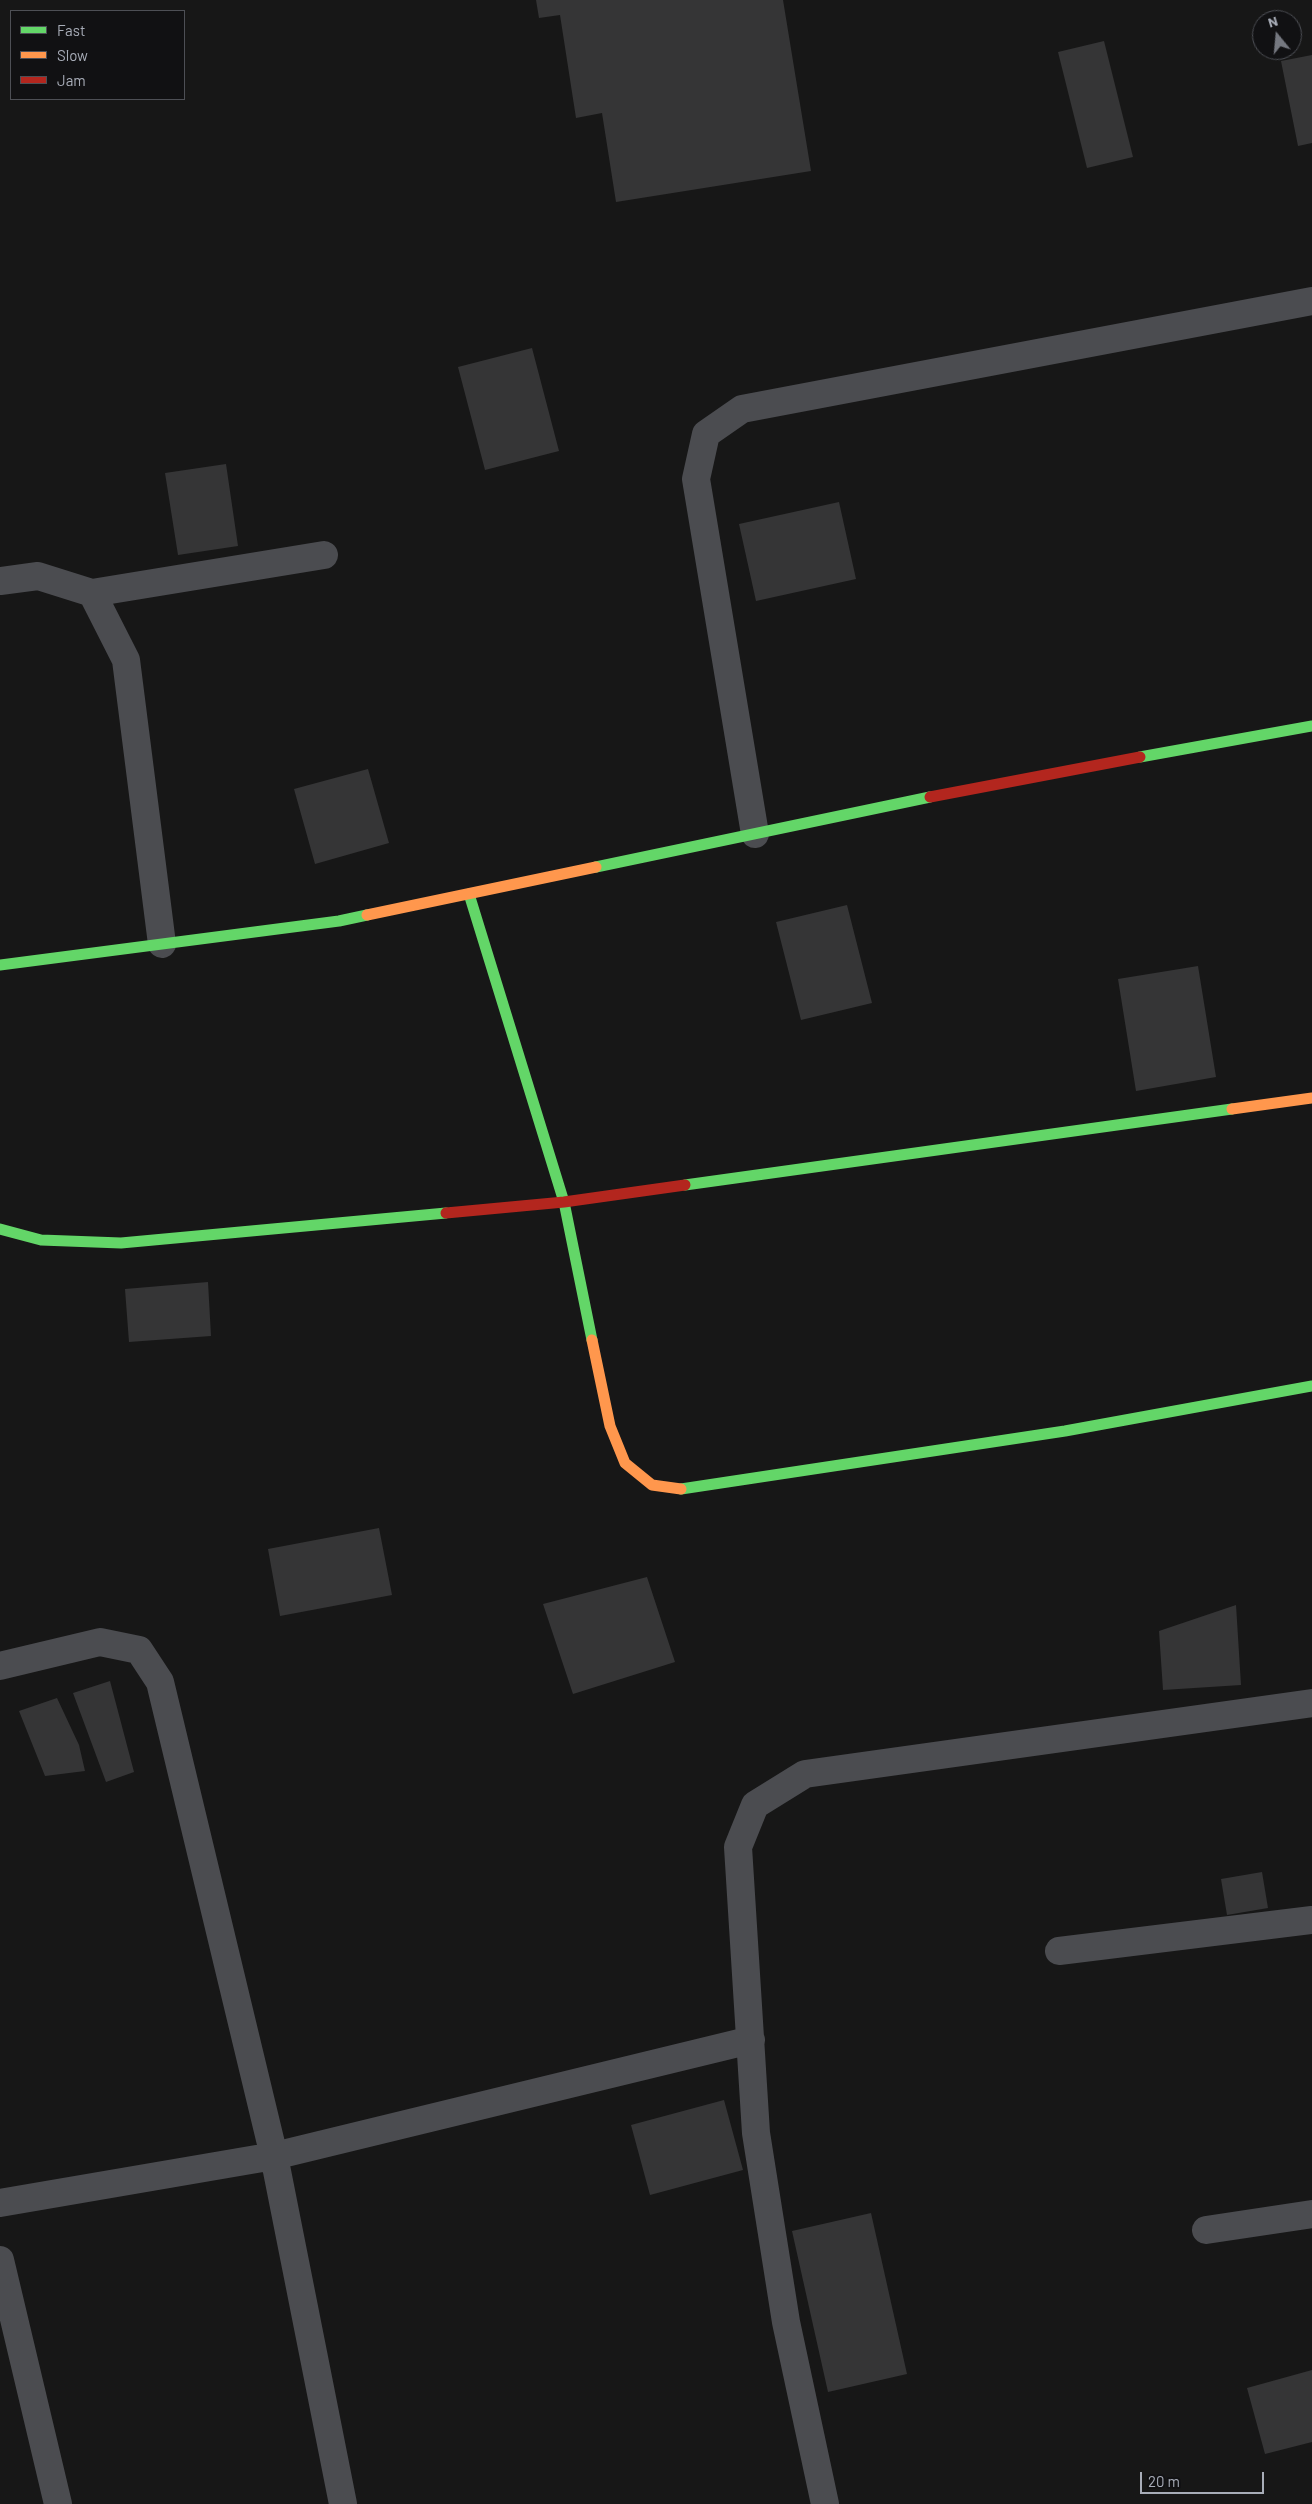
<!DOCTYPE html>
<style>
body{margin:0}
#map{position:relative;width:1312px;height:2504px;overflow:hidden;background:#171717;font-family:Barlow,sans-serif}
canvas{display:block}
.legend{position:absolute;left:10px;top:10px;width:175px;height:90px;box-sizing:border-box;background:#111113;border:1px solid #4d4f55;margin:0;padding:6px 9px;list-style:none;font-size:15px;color:#a8adb8}
.legend li{display:flex;align-items:center;gap:10px;height:25px}
.legend b{width:25px;border:1px solid #4d4f55}
.north{position:absolute;left:1252px;top:10px;width:50px;height:50px;box-sizing:border-box;background:#111113;border:1px solid #4d4f55;border-radius:50%;rotate:343deg;font-size:14px;font-weight:700;line-height:20px;text-align:center;color:#a8adb8}
.north::after{content:'';display:block;margin:auto;width:18px;height:22px;background:#757880;clip-path:polygon(50% 0,100% 100%,50% 72%,0 100%)}
.scale{position:absolute;left:1140px;top:2472px;width:124px;height:22px;box-sizing:border-box;border:2px solid #a8adb8;border-top:0;padding-left:6px;font-size:15px;line-height:18px;white-space:nowrap;color:#a8adb8;-webkit-text-stroke:4px #111113;paint-order:stroke}
</style>
<div id="map">
<canvas width="1312" height="2504"></canvas>
<ul class="legend">
<li><b style="height:6px;background:#63d668"></b>Fast</li>
<li><b style="height:6px;background:#ff974d"></b>Slow</li>
<li><b style="height:6px;background:#b3261e"></b>Jam</li>
</ul>
<div class="north">N</div>
<div class="scale">20 m</div>
</div>
<script>
const ctx = document.querySelector('canvas').getContext('2d');
ctx.lineJoin = 'round';
function fillPath(path, color) {
  ctx.fillStyle = color;
  ctx.fill(path, 'evenodd');
}
function toPath(rows) {
  const path = new Path2D();
  for (const r of rows) {
    path.moveTo(r[0], r[1]);
    for (let i = 2; i < r.length; i += 2) path.lineTo(r[i], r[i + 1]);
  }
  return path;
}
function strokePath(path, color, width, dash) {
  ctx.strokeStyle = color;
  ctx.lineWidth = width;
  ctx.lineCap = dash ? 'butt' : 'round';
  ctx.setLineDash(dash || []);
  ctx.stroke(path);
}
fillPath(toPath([
 [536,0,783,0,811,171,616,202,602,113,576,118,560,15,539,18],
 [1104,41,1133,157,1087,168,1058,52],
 [1312,55,1312,143,1298,146,1281,61],
 [532,348,559,451,485,470,458,367],
 [226,464,238,546,178,555,165,473],
 [839,502,856,579,756,601,739,524],
 [368,769,389,843,315,864,294,789],
 [847,905,872,1003,801,1020,776,922],
 [1198,966,1216,1077,1136,1091,1118,979],
 [208,1282,211,1336,129,1342,125,1289],
 [379,1528,392,1595,280,1616,268,1549],
 [647,1577,675,1662,573,1694,543,1604],
 [1236,1605,1241,1685,1163,1690,1159,1631],
 [110,1681,134,1772,106,1782,73,1693],
 [57,1698,79,1745,85,1771,45,1776,19,1711],
 [1262,1872,1268,1908,1227,1915,1221,1879],
 [724,2100,743,2170,650,2195,631,2125],
 [871,2213,907,2374,828,2392,792,2231],
 [1312,2370,1312,2442,1265,2454,1247,2388]
]), '#353536');
strokePath(toPath([
 [0,581,38,576,92,593,126,660,162,944],
 [92,593,324,555],
 [755,834,696,479,706,434,742,409,1312,301],
 [0,1666,100,1642,139,1650,160,1682,274,2156,343,2504],
 [1059,1951,1312,1920],
 [0,2203,274,2156,751,2040],
 [1206,2230,1312,2214],
 [0,2260,58,2504],
 [825,2504,786,2322,756,2133,738,1847,755,1805,805,1774,1312,1703]
]), '#4b4c50', 28);
strokePath(toPath([
 [1140,757,1312,726],
 [596,867,930,797],
 [469,894,564,1202,592,1340],
 [0,965,339,921,367,915],
 [685,1185,1232,1109],
 [0,1229,41,1240,121,1243,446,1213],
 [681,1489,1065,1431,1312,1386]
]), '#63d668', 11);
strokePath(toPath([
 [367,915,596,867],
 [1232,1109,1312,1098],
 [592,1340,610,1426,625,1463,652,1485,681,1489]
]), '#ff974d', 11);
strokePath(toPath([
 [930,797,1140,757],
 [446,1213,564,1202,685,1185]
]), '#b3261e', 11);
</script>
